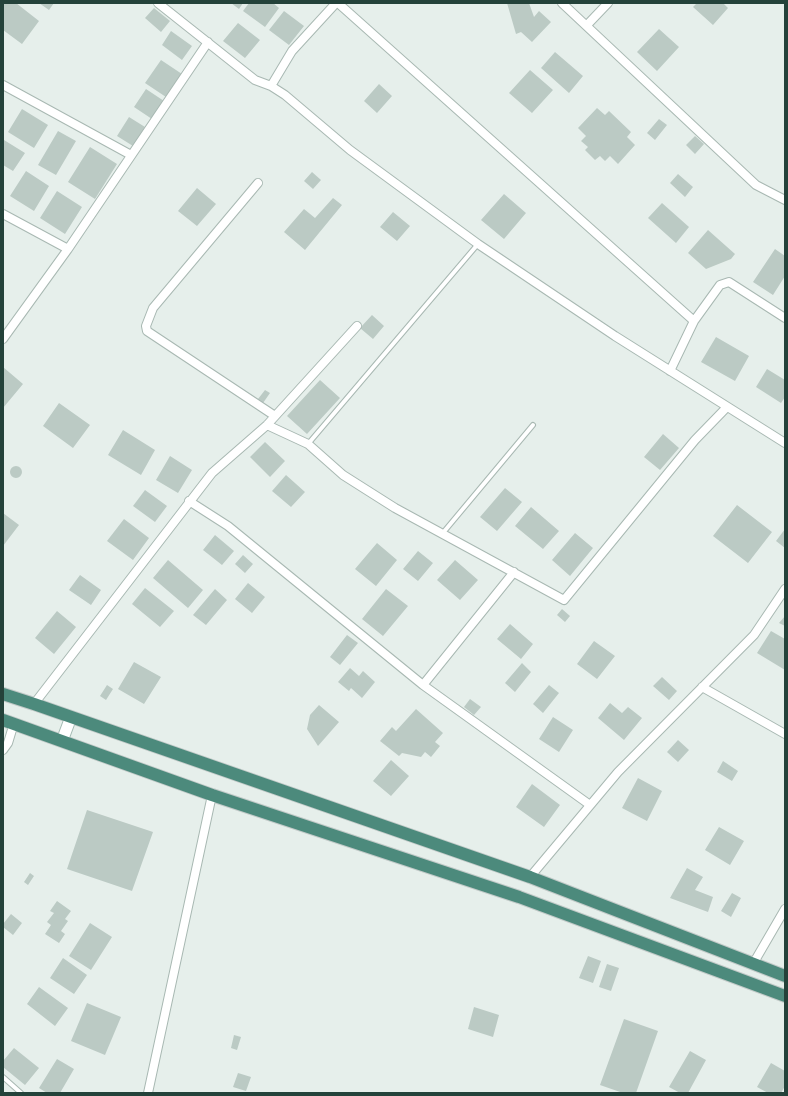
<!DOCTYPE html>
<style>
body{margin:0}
#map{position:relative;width:788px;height:1096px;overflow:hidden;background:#e6efeb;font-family:Signika,sans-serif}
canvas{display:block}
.frame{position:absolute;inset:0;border:4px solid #24423a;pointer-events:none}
</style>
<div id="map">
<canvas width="788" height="1096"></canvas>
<div class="frame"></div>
</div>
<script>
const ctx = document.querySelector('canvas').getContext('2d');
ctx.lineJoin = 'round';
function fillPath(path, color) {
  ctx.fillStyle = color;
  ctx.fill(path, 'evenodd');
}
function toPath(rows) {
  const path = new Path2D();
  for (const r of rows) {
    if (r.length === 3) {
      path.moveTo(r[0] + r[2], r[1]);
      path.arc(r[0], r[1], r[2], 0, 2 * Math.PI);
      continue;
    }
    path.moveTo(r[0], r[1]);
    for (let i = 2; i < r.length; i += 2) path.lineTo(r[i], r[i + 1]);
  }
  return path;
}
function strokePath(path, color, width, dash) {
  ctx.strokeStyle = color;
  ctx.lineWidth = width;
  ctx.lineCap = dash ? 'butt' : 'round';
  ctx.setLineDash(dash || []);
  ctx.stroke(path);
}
fillPath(toPath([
 [3,3,16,3,39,21,22,44,3,30],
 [39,3,54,3,49,10],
 [231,3,243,3,239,9],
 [249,3,273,3,279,8,265,27,243,11],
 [507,3,529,3,534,17,539,11,551,22,532,42,521,32,516,34],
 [697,3,723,3,728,8,713,25,693,7],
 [154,8,170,21,161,32,145,18],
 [284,11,304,26,289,45,269,30],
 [238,23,260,40,245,58,223,41],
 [659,29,679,47,657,71,637,52],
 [171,31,192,46,182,60,162,45],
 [555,52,583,76,569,93,541,68],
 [161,60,182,74,166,97,145,83],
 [530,70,553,90,532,113,509,93],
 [379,84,392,96,377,113,364,101],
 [146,89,164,101,152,119,134,107],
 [597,108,605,115,609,111,631,132,627,137,635,145,618,164,610,156,605,161,600,156,595,160,585,150,588,147,581,141,586,136,578,128],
 [22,109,48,125,34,148,8,132],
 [129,117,145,127,133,146,117,136],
 [659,119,667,125,655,140,647,133],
 [58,131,76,141,56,175,38,165],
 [695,136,704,144,695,154,686,145],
 [4,140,25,153,13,171,3,165],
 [90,147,117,164,95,199,68,182],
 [26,171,49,186,34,211,10,196],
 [312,172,321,180,313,189,304,181],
 [678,174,693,187,685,197,670,183],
 [197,188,216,204,197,226,178,211],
 [57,191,82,207,65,234,40,218],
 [504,194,526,213,504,239,481,220],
 [333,198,342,205,305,250,284,232,304,209,315,218],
 [662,203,689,227,676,243,648,218],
 [393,212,410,226,397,241,380,227],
 [708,230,735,254,731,259,706,269,688,253],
 [775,249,785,256,785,276,773,295,753,282],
 [372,315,384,326,373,339,360,328],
 [716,337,749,356,735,381,701,362],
 [3,367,23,384,3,408],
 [767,369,785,380,785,397,781,403,756,387],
 [320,380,340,398,307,434,287,416],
 [265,390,270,393,263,403,258,399],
 [59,403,90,425,73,448,43,426],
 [123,430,155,450,141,475,108,455],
 [663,434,679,448,660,470,644,457],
 [265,442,285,461,270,477,250,457],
 [170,456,192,470,178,493,156,480],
 [16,472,6],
 [286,475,305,492,291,507,272,491],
 [505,488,522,502,497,531,480,517],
 [145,490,167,506,155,522,133,506],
 [737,505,772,532,748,563,713,536],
 [531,507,559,531,543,549,515,526],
 [3,513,19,525,3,546],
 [124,519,149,538,133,560,107,541],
 [785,529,785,548,776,541],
 [575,533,593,548,570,576,552,560],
 [215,535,234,551,222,565,203,550],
 [377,543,397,560,376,586,355,569],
 [418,551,433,563,418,581,403,569],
 [243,555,253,564,245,573,235,564],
 [168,560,203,590,188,608,153,578],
 [455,560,478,580,460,600,437,580],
 [80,575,101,590,91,605,69,590],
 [248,583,265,597,252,613,235,599],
 [145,588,174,611,160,627,132,604],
 [215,589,227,600,206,625,193,615],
 [386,589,408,606,383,636,362,619],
 [562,609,570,616,565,622,557,615],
 [57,611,76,627,54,654,35,638],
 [785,616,785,626,779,623],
 [510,624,533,644,521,659,497,639],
 [771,631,785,639,785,670,757,653],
 [347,635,358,643,340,665,330,657],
 [594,641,615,656,597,679,577,664],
 [134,662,161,677,144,704,118,689],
 [522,663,531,672,515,692,505,683],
 [350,668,359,676,363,671,375,682,362,698,351,688,349,691,338,682],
 [662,677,677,691,669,700,653,686],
 [107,685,113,689,106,700,100,696],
 [549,685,559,693,543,713,533,704],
 [470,699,481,707,474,715,464,707],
 [610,703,622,713,628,707,642,718,624,740,598,718],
 [319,705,339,722,318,746,307,729,310,715],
 [416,709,443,733,435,742,440,746,431,757,425,752,421,757,402,753,399,756,380,741,392,727,396,731],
 [553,717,573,730,559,752,539,739],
 [678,740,689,750,678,762,667,752],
 [391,760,409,776,391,796,373,781],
 [723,761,738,771,732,781,717,772],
 [638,778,662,791,647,821,622,808],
 [532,784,560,805,544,827,516,807],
 [87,810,153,832,132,891,67,869],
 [719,827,744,841,730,865,705,850],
 [687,868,703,877,695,890,713,897,708,912,670,898],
 [30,873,34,876,28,885,24,882],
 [732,893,741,898,731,917,721,911],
 [57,901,71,911,65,919,68,921,61,931,65,934,59,943,45,934,51,925,47,922,54,913,50,911],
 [11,914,22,923,13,935,3,927,3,924],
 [90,923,112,937,91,970,69,956],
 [588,956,601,961,593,983,579,978],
 [63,958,87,975,74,994,50,978],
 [607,964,619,968,611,991,599,987],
 [39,987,68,1008,55,1026,27,1004],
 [87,1003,121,1017,105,1055,71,1041],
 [474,1007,499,1015,493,1037,468,1029],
 [624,1019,658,1031,636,1093,623,1093,600,1085],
 [234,1035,241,1037,237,1050,231,1048],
 [14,1048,39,1068,25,1085,3,1067,3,1061],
 [690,1051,706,1060,688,1093,680,1093,669,1087],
 [57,1059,74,1069,60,1093,47,1093,39,1088],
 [771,1063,785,1071,785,1086,781,1093,768,1093,757,1087],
 [238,1073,251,1077,246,1091,233,1087]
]), '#bbcac4');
const service = toPath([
 [308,444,478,244],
 [442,534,533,425],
 [3,1077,21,1093]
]);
const minor = toPath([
 [158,3,255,80,271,86,285,95,350,150,478,244,615,336,785,443],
 [338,3,694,321],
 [562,3,756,185,785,200],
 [587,25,608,3],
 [3,85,131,155],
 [271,86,292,51,336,3],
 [258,183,153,308,146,326,147,331,275,416],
 [3,214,68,249],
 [3,339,68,249,208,42],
 [670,371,694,321,720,285,729,282,785,318],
 [267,425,308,444,343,475,395,508,564,600,695,440,727,407],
 [189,501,228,526,423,685,590,805],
 [423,685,514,572],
 [702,687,785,734],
 [34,704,212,473,267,425,357,326],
 [3,750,8,743,14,723],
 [530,877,618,772,754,635,785,589],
 [753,964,785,909],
 [148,1093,212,795]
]);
const secondary = toPath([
 [62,741,71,717]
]);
const trunk = toPath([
 [3,694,34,704,530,877,785,976],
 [3,720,212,795,519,897,785,996]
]);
strokePath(service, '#a8b8b2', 6);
strokePath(minor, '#a8b8b2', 10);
strokePath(secondary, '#a4bbb3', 13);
strokePath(trunk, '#c2cac8', 14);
strokePath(service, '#fff', 4);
strokePath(minor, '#fff', 8);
strokePath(secondary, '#fff', 11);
strokePath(trunk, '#4c8a7c', 12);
</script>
